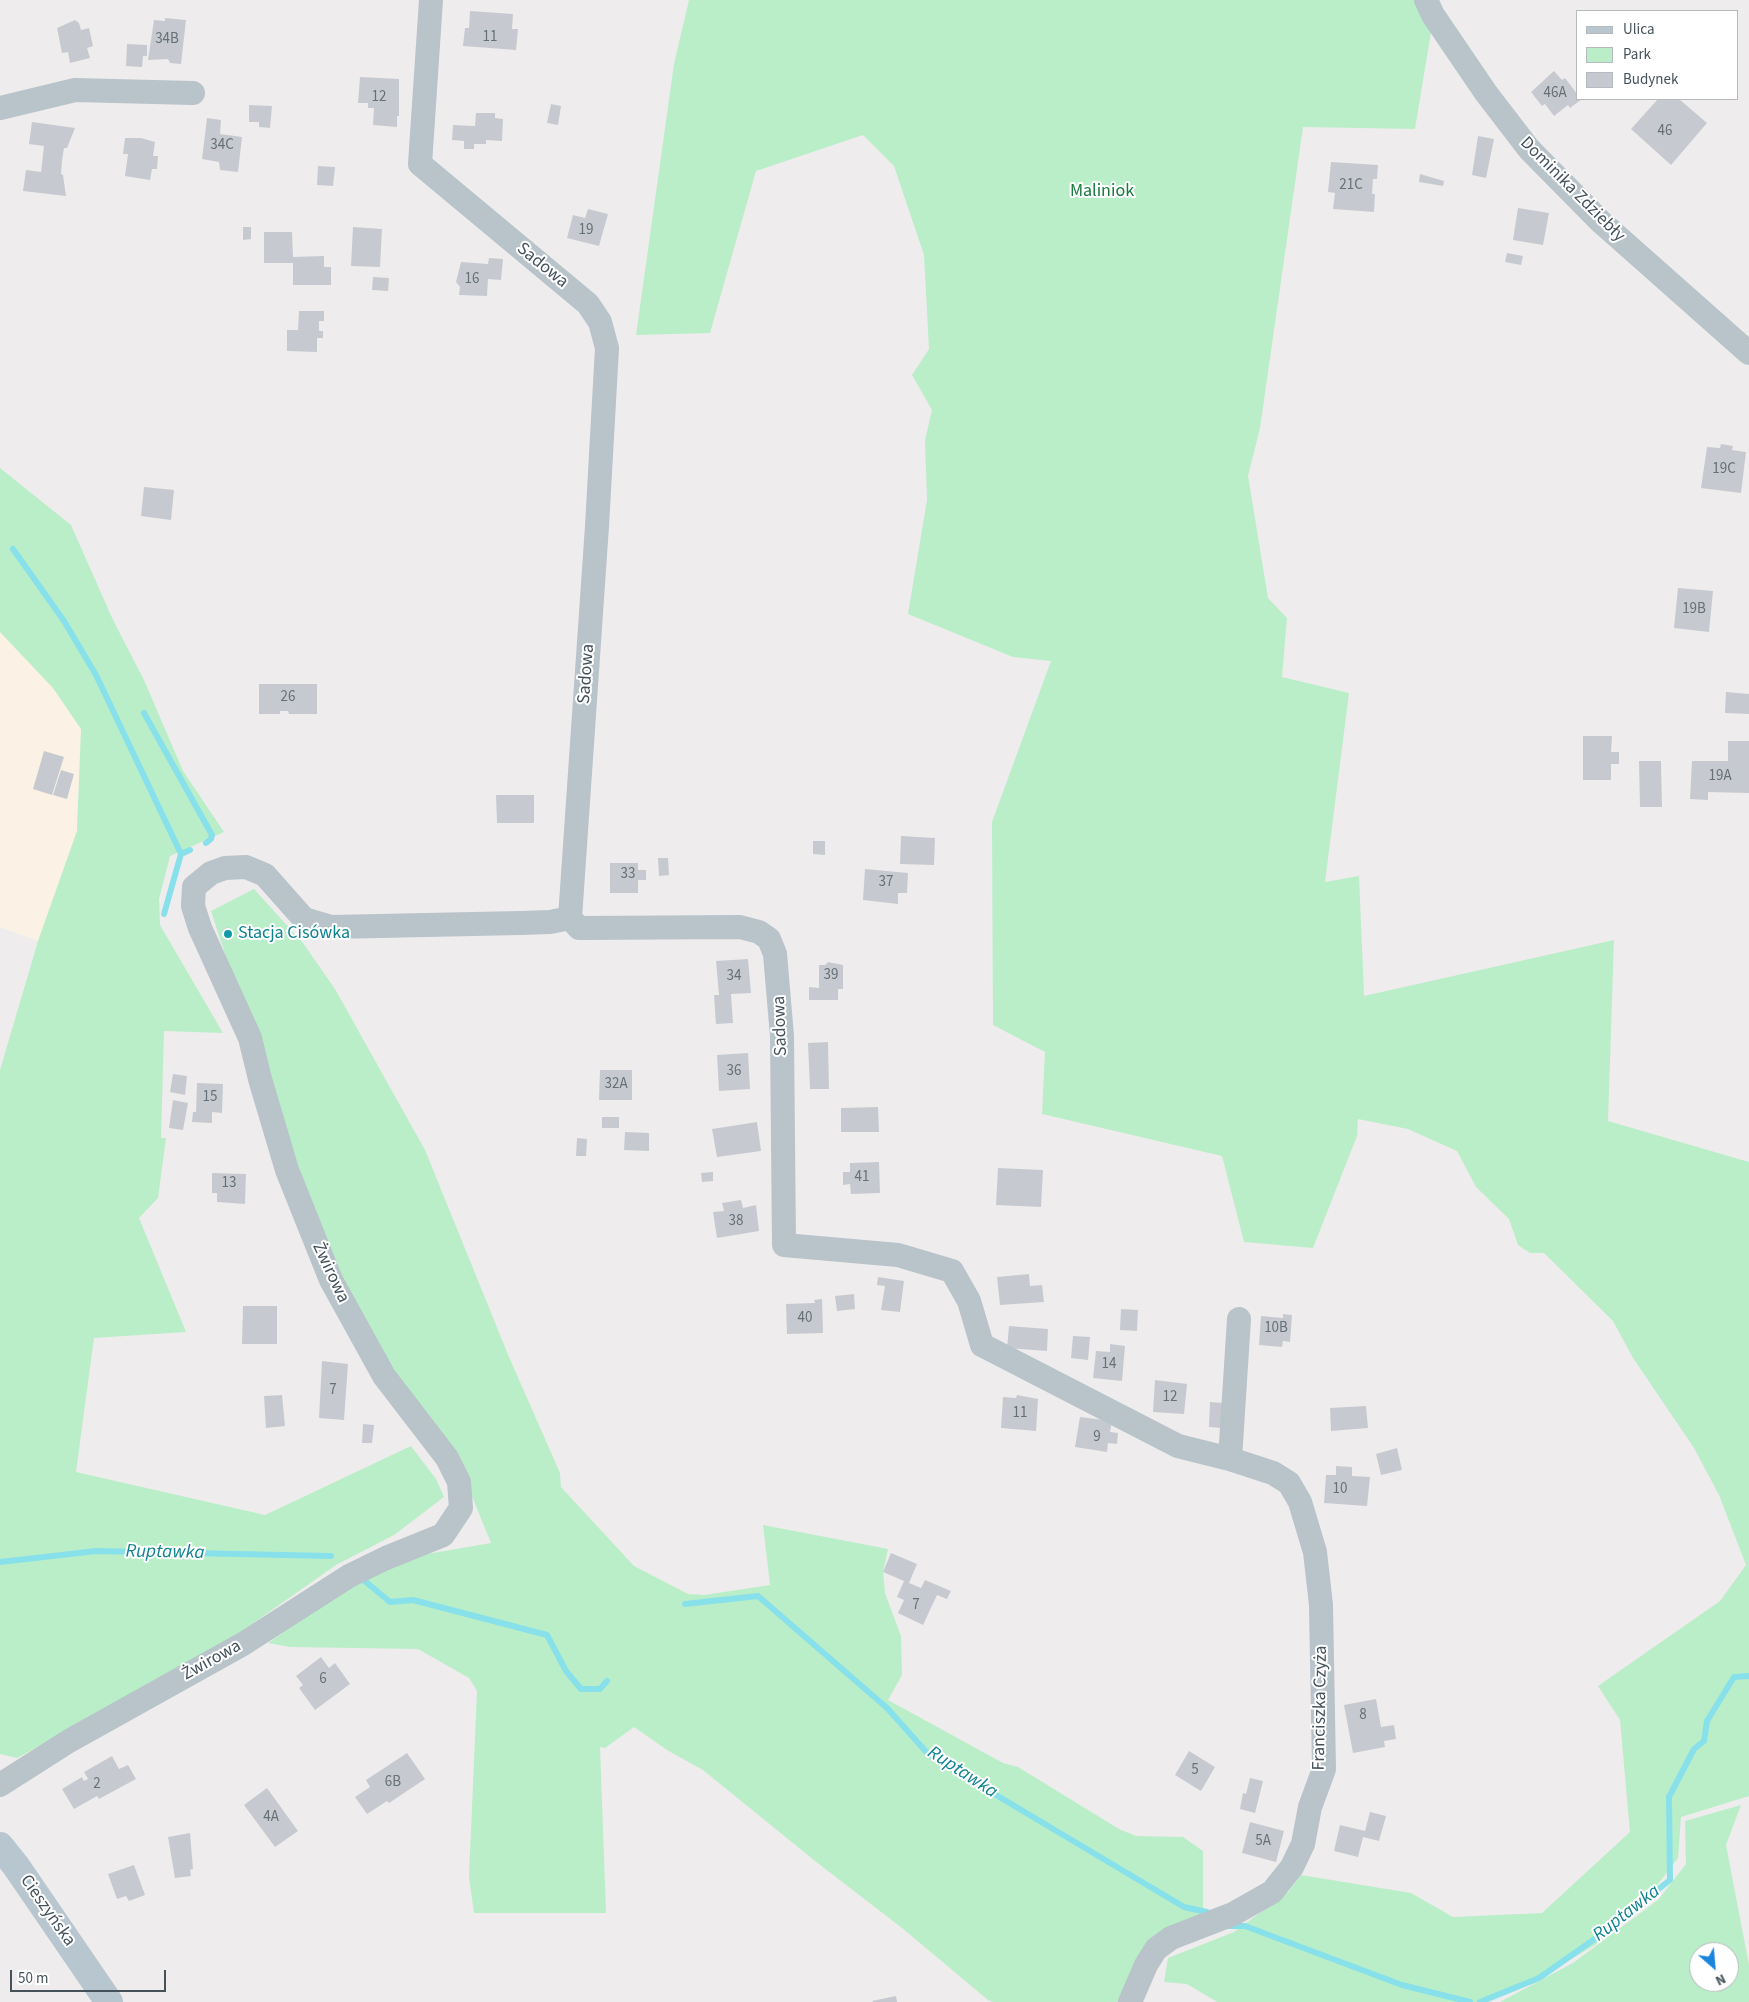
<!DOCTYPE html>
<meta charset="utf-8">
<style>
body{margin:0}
#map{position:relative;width:1749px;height:2002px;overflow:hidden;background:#efeced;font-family:"Source Sans 3",sans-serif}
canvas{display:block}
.legend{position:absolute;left:1576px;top:10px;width:162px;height:90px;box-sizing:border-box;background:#fff;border:1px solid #b5babd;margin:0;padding:6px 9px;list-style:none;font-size:15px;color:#45525a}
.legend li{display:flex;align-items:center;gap:10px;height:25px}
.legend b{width:25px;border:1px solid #b5babd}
.north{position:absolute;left:1689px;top:1942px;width:50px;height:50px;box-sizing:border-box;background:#fff;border:1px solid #b5babd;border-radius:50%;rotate:153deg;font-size:14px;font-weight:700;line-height:20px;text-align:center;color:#45525a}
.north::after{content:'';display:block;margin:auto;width:18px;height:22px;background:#1b85db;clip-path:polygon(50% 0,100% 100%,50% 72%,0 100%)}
.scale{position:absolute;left:10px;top:1970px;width:156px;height:22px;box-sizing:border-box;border:2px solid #45525a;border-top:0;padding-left:6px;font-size:15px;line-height:18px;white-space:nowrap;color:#45525a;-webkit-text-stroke:4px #fff;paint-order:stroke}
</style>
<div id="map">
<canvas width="1749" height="2002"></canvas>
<ul class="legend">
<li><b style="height:6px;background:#b8c6cf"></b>Ulica</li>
<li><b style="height:14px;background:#baeec8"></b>Park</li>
<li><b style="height:14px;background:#c6cad0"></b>Budynek</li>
</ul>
<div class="north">N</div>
<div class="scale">50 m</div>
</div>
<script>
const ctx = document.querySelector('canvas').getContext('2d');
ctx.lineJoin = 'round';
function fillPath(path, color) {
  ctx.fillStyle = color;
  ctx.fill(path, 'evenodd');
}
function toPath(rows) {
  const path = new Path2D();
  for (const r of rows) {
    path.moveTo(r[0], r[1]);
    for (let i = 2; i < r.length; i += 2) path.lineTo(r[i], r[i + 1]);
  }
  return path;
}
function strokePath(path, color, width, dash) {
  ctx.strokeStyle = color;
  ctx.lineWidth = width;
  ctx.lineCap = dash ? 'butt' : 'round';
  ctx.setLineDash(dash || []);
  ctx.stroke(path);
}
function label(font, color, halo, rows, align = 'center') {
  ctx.font = font + ' "Source Sans 3",sans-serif';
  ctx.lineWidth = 4;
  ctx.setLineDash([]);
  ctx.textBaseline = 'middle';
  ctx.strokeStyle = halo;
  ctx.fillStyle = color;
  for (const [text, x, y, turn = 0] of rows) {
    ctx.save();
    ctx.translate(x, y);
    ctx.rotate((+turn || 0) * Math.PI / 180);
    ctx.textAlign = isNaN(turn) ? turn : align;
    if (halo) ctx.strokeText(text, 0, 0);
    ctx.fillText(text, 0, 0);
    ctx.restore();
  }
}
fillPath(toPath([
 [0,632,53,688,81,727,77,831,38,941,0,927]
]), '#fbf2e5');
fillPath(toPath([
 [689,0,1416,0,1431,32,1415,129,1303,127,1260,428,1248,476,1268,598,1287,618,1282,677,1349,693,1325,882,1359,876,1364,996,1614,940,1608,1121,1749,1162,1749,1796,1681,1817,1678,1858,1658,1884,1595,1945,1537,1979,1486,2002,1217,2002,1187,1984,1164,1982,1168,1958,1234,1932,1288,1892,1301,1875,1411,1893,1453,1917,1542,1913,1630,1832,1620,1720,1598,1686,1720,1601,1746,1565,1719,1495,1694,1448,1633,1358,1613,1321,1544,1253,1530,1253,1518,1245,1509,1219,1476,1187,1457,1151,1408,1129,1358,1119,1357,1136,1313,1248,1244,1242,1222,1156,1042,1114,1045,1052,993,1025,992,822,1051,661,1013,657,908,614,927,500,925,440,932,410,912,375,929,349,924,255,894,166,863,135,756,171,710,333,636,335,674,64],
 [0,468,71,525,113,620,144,680,183,771,224,832,170,856,159,899,160,925,223,1033,164,1031,161,1138,166,1138,158,1198,139,1218,186,1332,94,1338,76,1472,265,1515,411,1446,436,1479,444,1497,394,1535,336,1565,198,1662,17,1758,0,1754,0,1070,38,941,77,831,81,729,53,688,0,632],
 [254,889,303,943,335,989,425,1150,509,1357,560,1473,561,1487,634,1566,688,1594,704,1595,770,1585,763,1525,888,1549,883,1572,885,1593,901,1636,902,1675,888,1700,1003,1763,1018,1767,1119,1829,1136,1836,1183,1837,1203,1851,1203,1914,1151,1941,1121,2002,993,2002,988,2000,902,1928,815,1861,703,1770,667,1750,634,1727,605,1748,600,1747,606,1913,474,1913,469,1877,477,1691,469,1678,418,1649,290,1647,268,1643,350,1586,404,1558,491,1543,471,1494,342,1290,251,1033,211,911],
 [1741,1805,1726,1845,1749,1965,1749,2002,1500,2002,1573,1963,1658,1900,1686,1864,1685,1821],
 [1699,1952,1729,1952,1729,1982,1699,1982]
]), '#baeec8');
strokePath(toPath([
 [13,549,64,621,96,675,181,854],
 [144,713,212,835,211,839,206,843],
 [164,914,181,854,190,850],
 [0,1562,96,1551,331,1556],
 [360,1577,390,1602,413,1600,547,1635,566,1671,581,1689,600,1689,607,1681],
 [685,1604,758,1596,887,1708,929,1755,1184,1907,1207,1912],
 [1228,1926,1245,1926,1402,1985,1470,2002],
 [1480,2002,1539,1978,1596,1938,1670,1880,1669,1797,1694,1749,1704,1741,1707,1721,1734,1677,1749,1676]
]), '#88e1ea', 6);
fillPath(toPath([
 [470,11,513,14,512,29,518,29,516,50,463,46,465,28,469,28],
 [165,18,186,20,181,64,170,63,168,59,148,60,154,20,165,21],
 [75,20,79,23,81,30,89,28,93,46,87,48,90,58,70,63,68,52,62,53,57,28],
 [127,44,147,45,147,56,143,56,142,67,126,66],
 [1554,71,1562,80,1565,78,1578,95,1578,99,1582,99,1570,108,1568,105,1554,116,1545,104,1542,106,1531,92],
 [360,77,399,79,399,116,397,116,397,127,373,125,374,108,368,108,368,103,358,103],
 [1658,99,1679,99,1707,123,1671,165,1631,129],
 [551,104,561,106,558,125,547,123],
 [249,105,272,106,270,128,259,127,259,122,249,122],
 [476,113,495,113,495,118,503,119,502,141,486,140,486,144,474,144,474,149,464,149,464,141,452,140,453,125,475,126],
 [207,118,221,120,220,134,242,137,238,172,220,170,219,162,202,159],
 [32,122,75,128,67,148,64,148,62,161,61,174,63,175,66,196,23,191,26,170,41,172,44,146,29,144],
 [1478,136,1494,139,1486,178,1472,175],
 [125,138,141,138,155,142,153,156,158,156,157,169,152,169,150,180,125,176,128,154,123,154],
 [1331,162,1378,165,1377,179,1373,179,1372,194,1375,194,1374,212,1333,209,1335,193,1328,192],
 [318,166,335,167,333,186,317,185],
 [1420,174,1444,181,1443,186,1419,182],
 [1518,208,1549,213,1543,245,1513,240],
 [588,209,608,214,599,246,567,238,573,215,585,218],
 [243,227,251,227,251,239,243,240],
 [353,227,382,229,380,267,351,266],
 [264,232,292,232,293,257,324,256,324,267,331,267,331,285,293,285,293,263,264,263],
 [1507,253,1523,256,1521,265,1505,262],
 [489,258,503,259,501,280,488,279,487,296,459,295,460,287,456,282,461,262,488,264],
 [373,277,389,278,388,291,372,290],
 [299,311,324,311,324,321,319,321,319,331,323,331,323,338,317,338,317,352,287,351,287,330,298,330],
 [1721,444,1733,446,1732,450,1746,452,1741,493,1701,488,1707,447,1720,448],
 [144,487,174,490,171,520,141,516],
 [1678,588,1713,591,1709,632,1674,628],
 [259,684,317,684,317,714,289,714,288,711,280,711,280,714,259,714],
 [1726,692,1749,694,1749,714,1725,713],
 [1583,736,1612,736,1611,752,1619,752,1619,764,1611,764,1611,780,1583,780],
 [1728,741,1749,741,1749,793,1708,792,1708,800,1690,799,1692,761,1728,761],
 [44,751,64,757,52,795,33,789],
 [1639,761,1661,761,1662,807,1640,807],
 [61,770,74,774,67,799,53,795],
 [496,795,534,795,534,823,497,823],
 [901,836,935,838,934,865,900,864],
 [813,841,825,841,825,855,813,854],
 [658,858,668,858,669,875,659,876],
 [610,863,638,863,638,870,646,870,646,880,638,880,638,893,610,893],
 [865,869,908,873,907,893,898,893,898,904,863,900],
 [228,927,233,937,227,940,222,930],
 [748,959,751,993,731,994,733,1023,716,1024,714,995,719,995,716,961],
 [828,962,843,965,843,989,838,989,838,1000,809,1000,809,987,819,988,819,965,825,965],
 [828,1042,829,1089,810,1089,808,1043],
 [748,1053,750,1089,719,1091,717,1055],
 [600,1070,632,1070,632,1100,599,1100],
 [173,1074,187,1076,185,1095,170,1092],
 [197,1083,223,1084,222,1113,212,1112,212,1123,192,1122,193,1112,196,1112],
 [173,1100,188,1103,183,1130,169,1128],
 [878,1107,879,1132,841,1132,841,1108],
 [602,1117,619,1117,619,1128,602,1128],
 [757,1122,761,1151,717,1157,712,1129],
 [625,1132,649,1133,649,1151,624,1150],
 [577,1138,587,1139,586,1156,576,1156],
 [879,1162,880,1193,851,1194,850,1184,843,1185,843,1172,850,1172,850,1163],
 [998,1168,1043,1170,1041,1207,996,1205],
 [713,1172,713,1181,702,1182,701,1173],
 [212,1173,246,1174,245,1204,217,1202,217,1193,212,1193],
 [741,1200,743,1208,756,1205,759,1231,717,1238,713,1212,724,1211,722,1203],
 [1029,1274,1030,1286,1042,1285,1044,1302,1000,1305,997,1277],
 [878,1277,904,1281,900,1312,881,1310,885,1286,877,1285],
 [854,1294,855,1309,837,1311,835,1296],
 [822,1299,823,1333,787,1334,786,1304,815,1303,814,1300],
 [243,1306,277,1306,277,1344,242,1344],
 [1121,1309,1138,1310,1137,1331,1120,1330],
 [1283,1314,1292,1315,1290,1342,1283,1341,1282,1347,1259,1345,1261,1316,1283,1318],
 [1009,1326,1048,1329,1047,1351,1007,1348],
 [1073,1336,1090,1337,1088,1360,1071,1358],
 [1110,1344,1125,1346,1122,1381,1093,1378,1096,1351,1110,1352],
 [322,1361,348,1364,344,1420,319,1418],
 [1155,1380,1187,1384,1184,1414,1153,1412],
 [282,1395,285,1426,266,1428,264,1396],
 [1017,1395,1038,1399,1036,1431,1001,1428,1003,1397,1016,1398],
 [1210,1402,1223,1403,1221,1428,1209,1427],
 [1366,1406,1368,1428,1331,1431,1330,1408],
 [1080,1417,1112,1421,1110,1432,1118,1433,1117,1444,1108,1443,1107,1452,1075,1447],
 [363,1424,374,1425,372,1443,362,1443],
 [1397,1448,1402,1470,1381,1475,1376,1454],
 [1336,1466,1352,1467,1352,1476,1370,1477,1367,1506,1324,1503,1326,1475,1336,1475],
 [891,1553,917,1564,909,1583,921,1588,925,1580,951,1591,947,1599,937,1595,923,1625,898,1613,904,1600,897,1597,904,1581,883,1572],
 [321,1657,329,1668,335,1663,350,1684,315,1710,299,1688,303,1685,296,1676],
 [1376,1699,1381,1727,1394,1725,1396,1739,1384,1741,1385,1747,1353,1753,1344,1705],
 [1189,1751,1215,1767,1201,1791,1175,1775],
 [407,1753,425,1779,389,1803,387,1801,367,1814,355,1797,370,1787,366,1780],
 [112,1756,119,1769,128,1765,136,1779,99,1799,97,1796,74,1809,62,1789,82,1777,84,1781,88,1779,84,1772],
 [1250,1778,1263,1781,1255,1813,1240,1809,1243,1793,1246,1794],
 [267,1788,298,1831,275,1847,244,1805],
 [1370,1812,1386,1816,1379,1841,1363,1837,1358,1857,1334,1851,1340,1825,1365,1831],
 [1250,1822,1284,1831,1276,1862,1242,1853],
 [190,1833,193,1869,190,1870,191,1876,175,1878,168,1837],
 [134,1865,145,1895,129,1901,126,1896,117,1899,108,1874],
 [896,1996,897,2002,873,2002,872,2001]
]), '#c6cad0');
strokePath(toPath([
 [431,0,420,164,588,304,600,322,607,348,597,526,570,918,579,928,740,927,759,932,769,939,775,954,782,1036,784,1245,898,1255,952,1271,969,1301,982,1345,1178,1446,1230,1459,1239,1319],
 [1426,0,1433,15,1486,93,1529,149,1600,221,1749,353],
 [0,108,75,90,193,93],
 [0,1785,69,1741,243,1644,349,1576,386,1558,443,1535,461,1508,459,1482,447,1458,384,1376,331,1280,287,1170,260,1079,250,1038,200,928,193,906,194,887,211,873,225,868,246,867,265,875,304,919,331,927,521,923,550,922,570,918],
 [1130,2002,1146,1965,1156,1949,1171,1938,1233,1914,1272,1892,1292,1867,1303,1844,1310,1807,1324,1769,1321,1605,1315,1552,1300,1502,1289,1483,1273,1473,1230,1459]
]), '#b8c3ca', 24);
strokePath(toPath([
 [0,1846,16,1866,109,2002]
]), '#b8c6cf', 28);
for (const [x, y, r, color] of [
 [228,934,5,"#0f9aa8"]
]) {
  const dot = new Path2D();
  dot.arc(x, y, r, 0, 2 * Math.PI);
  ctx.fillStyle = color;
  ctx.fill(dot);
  strokePath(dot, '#fff', 2);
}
label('15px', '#657078', null, [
 ["11",490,38],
 ["34B",167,40],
 ["46A",1555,94],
 ["12",379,98],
 ["46",1665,132],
 ["34C",222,146],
 ["21C",1351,186],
 ["19",586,231],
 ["16",472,280],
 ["19C",1724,470],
 ["19B",1694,610],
 ["26",288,698],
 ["19A",1720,777],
 ["33",628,875],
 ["37",886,883],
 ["39",831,976],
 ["34",734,977],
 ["36",734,1072],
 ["32A",616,1085],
 ["15",210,1098],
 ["41",862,1178],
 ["13",229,1184],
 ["38",736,1222],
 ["40",805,1319],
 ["10B",1276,1329],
 ["14",1109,1365],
 ["7",333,1391],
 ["12",1170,1398],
 ["11",1020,1414],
 ["9",1097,1438],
 ["10",1340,1490],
 ["7",916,1606],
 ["6",323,1680],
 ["8",1363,1716],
 ["5",1195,1771],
 ["6B",393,1783],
 ["2",97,1785],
 ["4A",271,1818],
 ["5A",1263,1842]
]);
label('18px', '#45525a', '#fff', [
 ["Dominika Zdziebły",1572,190,45],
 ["Sadowa",542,266,39],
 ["Sadowa",587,674,-86],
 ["Sadowa",781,1026,-92],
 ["Żwirowa",330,1273,65],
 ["Żwirowa",212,1661,-29],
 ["Franciszka Czyża",1321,1708,-89],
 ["Cieszyńska",47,1911,55]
]);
label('18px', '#177a3d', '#fff', [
 ["Maliniok",1102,192]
]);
label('18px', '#0d838f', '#fff', [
 ["Stacja Cisówka",238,934]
], 'left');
label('italic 19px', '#0e828e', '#fff', [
 ["Ruptawka",165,1553,1],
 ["Ruptawka",962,1773,33],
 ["Ruptawka",1627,1914,-38]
]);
</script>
